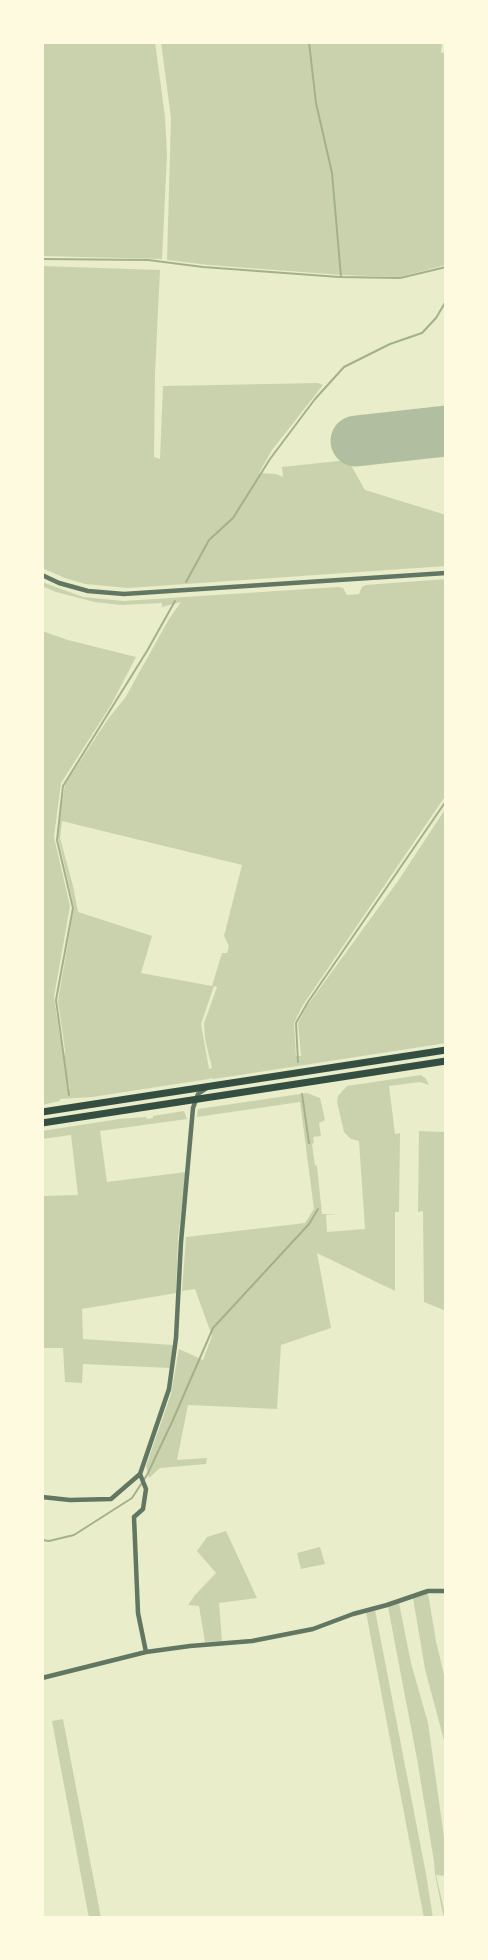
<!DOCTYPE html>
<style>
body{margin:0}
#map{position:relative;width:488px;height:1960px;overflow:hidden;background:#e9edc9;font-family:"Golos Text",sans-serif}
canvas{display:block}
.frame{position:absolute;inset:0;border:44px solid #fefae0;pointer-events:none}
</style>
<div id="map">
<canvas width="488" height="1960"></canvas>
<div class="frame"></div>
</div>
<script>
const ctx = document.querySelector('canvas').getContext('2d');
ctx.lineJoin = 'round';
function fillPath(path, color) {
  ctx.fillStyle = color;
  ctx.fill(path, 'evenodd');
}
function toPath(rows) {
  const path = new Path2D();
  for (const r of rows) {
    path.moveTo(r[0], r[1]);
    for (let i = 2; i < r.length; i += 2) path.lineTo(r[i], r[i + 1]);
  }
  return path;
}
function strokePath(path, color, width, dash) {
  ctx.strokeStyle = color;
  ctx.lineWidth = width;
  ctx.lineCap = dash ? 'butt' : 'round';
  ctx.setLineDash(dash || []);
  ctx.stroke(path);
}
fillPath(toPath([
 [42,42,155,42,165,117,167,155,162,259,42,256],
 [161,42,442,42,441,53,446,52,446,265,399,277,342,275,208,265,167,260,171,118],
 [42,266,160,270,155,373,154,457,160,459,163,386,318,383,323,385,272,450,259,473,276,474,283,477,282,467,348,460,365,490,446,515,446,566,128,588,85,584,65,578,42,568],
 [446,579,446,795,303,1005,294,1023,296,1056,301,1056,298,1023,307,1006,398,881,446,808,446,1043,214,1079,210,1078,209,1079,92,1097,60,1099,60,1101,42,1105,42,631,68,640,136,657,111,705,61,783,54,837,70,906,54,997,68,1090,70,1089,64,1062,65,1050,58,1001,74,907,57,833,65,784,108,719,125,698,169,619,181,602,162,607,162,603,121,605,95,602,56,592,42,586,42,582,83,597,124,601,338,587,343,588,347,595,359,594,362,587,366,585],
 [62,821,242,865,224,936,229,946,227,953,222,953,212,986,141,973,152,936,78,912,73,886,60,838],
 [214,986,217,987,204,1023,205,1039,212,1068,209,1069,201,1024],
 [421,1075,426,1079,429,1085,420,1082,389,1086,395,1134,400,1133,399,1212,395,1212,395,1291,317,1253,331,1328,281,1345,277,1409,188,1405,177,1460,207,1458,206,1464,160,1468,149,1478,146,1466,171,1394,179,1349,203,1360,212,1336,195,1289,182,1291,186,1237,305,1223,314,1209,300,1102,197,1117,198,1109,307,1093,320,1098,325,1120,319,1123,321,1136,313,1137,314,1143,312,1144,315,1165,317,1166,322,1214,339,1215,326,1215,327,1232,365,1229,359,1141,351,1139,344,1132,337,1102,338,1096,347,1086],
 [184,1111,187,1119,100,1131,107,1182,186,1172,178,1238,176,1293,82,1309,83,1339,173,1345,170,1368,83,1364,82,1383,65,1382,63,1348,42,1348,42,1196,78,1195,71,1135,42,1139,42,1131,119,1119,146,1117,147,1119,153,1118,153,1116],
 [419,1131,446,1132,446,1311,424,1302,423,1211,418,1212],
 [226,1531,257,1598,219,1603,222,1641,205,1642,199,1606,188,1605,195,1595,216,1573,197,1551,207,1537],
 [320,1547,325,1564,301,1569,297,1553],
 [428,1593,436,1641,446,1683,446,1748,425,1669,413,1598],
 [399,1603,411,1663,428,1723,444,1837,446,1837,446,1876,436,1875,446,1918,444,1918,441,1905,435,1874,434,1861,417,1759,388,1607],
 [375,1610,426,1874,433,1918,424,1918,418,1887,366,1612],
 [63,1719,101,1918,89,1918,52,1721]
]), '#cad2ad');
strokePath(toPath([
 [309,42,316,103,332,173,341,277],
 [42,259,148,260,203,267,339,277,400,278,446,267],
 [186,582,209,540,233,518,270,459,315,399,344,367,390,344,422,333,436,318,446,301],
 [298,1062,296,1023,308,1002,446,801],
 [302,1094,309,1143],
 [69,1095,56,1000,73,908,57,840,63,786,147,651,175,601],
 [42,1540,49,1541,74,1535,132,1498,147,1475,172,1422,213,1328,309,1224,318,1209]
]), '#a3b18a', 2);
strokePath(toPath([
 [356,441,446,431]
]), '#b2bea0', 51);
strokePath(toPath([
 [42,575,59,583,88,591,124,594,446,573],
 [42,1497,70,1500,111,1499,140,1474],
 [146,1652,138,1613,134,1517,143,1509,146,1489,140,1474,169,1389,176,1338,181,1242,193,1108,198,1094,207,1088],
 [42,1678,146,1652,190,1646,252,1641,313,1629,353,1614,387,1605,428,1591,446,1591]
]), '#617663', 4.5);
strokePath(toPath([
 [42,1112,446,1050],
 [42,1123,446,1061]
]), '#344e41', 7);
</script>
